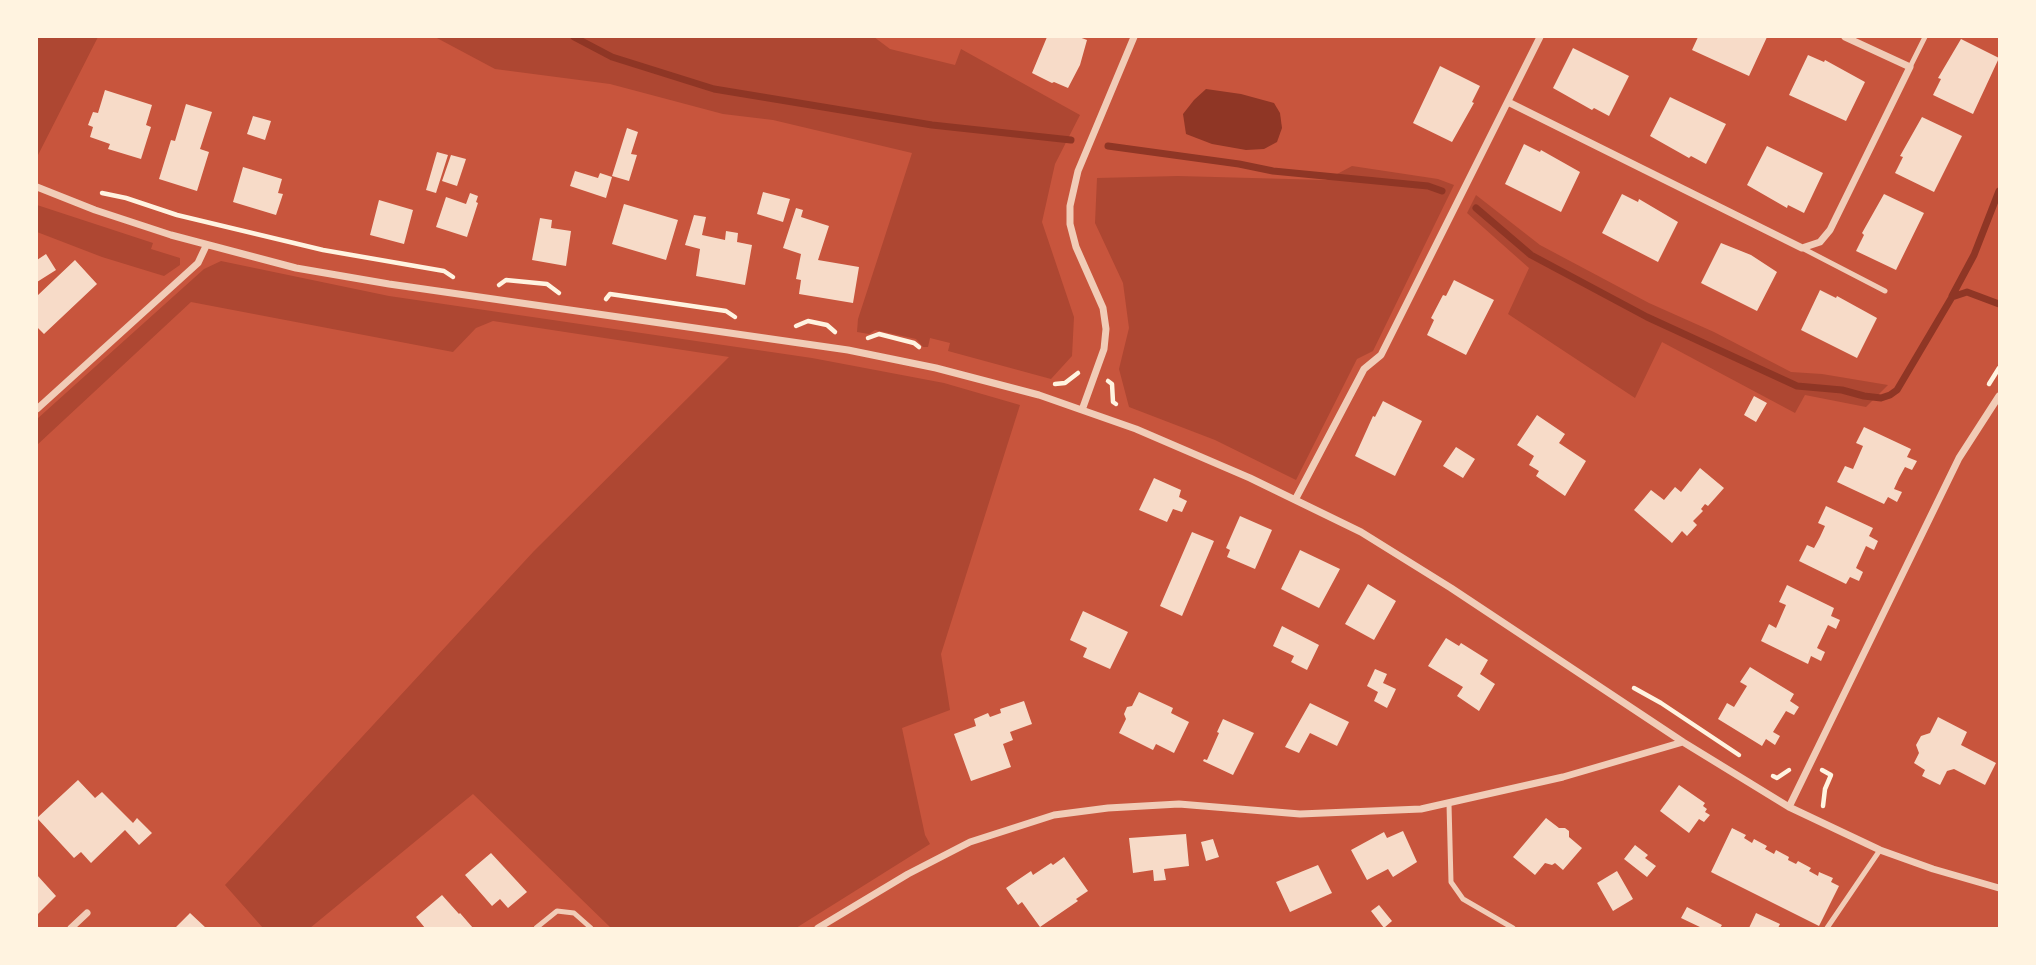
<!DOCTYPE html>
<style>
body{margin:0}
#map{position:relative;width:2036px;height:965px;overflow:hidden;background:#c8553d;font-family:"Open Sans",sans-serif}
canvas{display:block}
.frame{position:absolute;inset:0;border:38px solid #fff3e0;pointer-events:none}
</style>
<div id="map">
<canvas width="2036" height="965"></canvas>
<div class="frame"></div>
</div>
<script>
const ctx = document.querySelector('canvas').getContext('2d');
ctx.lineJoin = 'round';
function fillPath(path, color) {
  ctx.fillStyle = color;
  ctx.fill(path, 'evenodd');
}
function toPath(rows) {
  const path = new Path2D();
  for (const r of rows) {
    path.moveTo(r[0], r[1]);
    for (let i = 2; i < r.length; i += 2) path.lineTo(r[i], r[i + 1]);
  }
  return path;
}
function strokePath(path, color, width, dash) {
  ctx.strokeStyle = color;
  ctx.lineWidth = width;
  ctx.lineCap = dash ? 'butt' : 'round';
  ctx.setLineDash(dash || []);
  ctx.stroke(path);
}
fillPath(toPath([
 [37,37,98,37,37,157],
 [435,37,874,37,890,49,955,65,961,49,1080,115,1055,164,1042,222,1074,317,1072,356,1051,379,948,351,950,343,930,338,928,347,923,347,916,339,875,330,869,334,857,332,858,319,912,153,773,120,723,114,610,84,495,69],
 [1352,166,1438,179,1454,185,1373,351,1357,359,1296,480,1215,440,1129,407,1119,369,1129,328,1123,283,1095,223,1097,178,1178,176,1326,180],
 [1476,195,1540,245,1649,303,1714,332,1791,372,1822,374,1888,385,1866,407,1805,395,1795,413,1662,342,1635,398,1508,314,1529,268,1467,213],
 [37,205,153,243,151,249,180,258,180,265,164,276,102,257,37,232],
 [221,261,389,296,812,358,944,383,1020,405,941,654,950,710,902,728,925,835,930,844,796,928,611,928,473,794,310,928,263,928,225,885,534,551,729,357,493,321,476,328,453,352,191,302,37,445,37,419,204,269]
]), '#ae4732');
fillPath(toPath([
 [1206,89,1241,94,1274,103,1280,113,1282,128,1277,142,1264,149,1246,150,1212,144,1186,134,1183,114,1194,100]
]), '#8f3625');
strokePath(toPath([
 [574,37,612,57,714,89,932,125,1071,140],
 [1108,146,1239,164,1273,171,1428,186,1442,191],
 [1476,208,1531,255,1647,317,1797,386,1842,390,1864,396,1881,398,1890,395,1897,390,1952,297,1967,292,1999,304],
 [1952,296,1974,255,1999,191]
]), '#8f3625', 7);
fillPath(toPath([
 [1047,37,1079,37,1087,40,1080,65,1068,88,1054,82,1052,83,1032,73],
 [1698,37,1767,37,1749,76,1692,50],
 [1961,39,1999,58,1973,114,1933,95,1941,79,1938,78],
 [1573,48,1629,76,1609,116,1594,108,1592,110,1553,88],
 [1808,55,1824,62,1825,60,1865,82,1846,121,1789,95],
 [1440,66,1480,86,1472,102,1474,103,1452,142,1413,123],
 [105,90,152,105,146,125,151,127,141,159,108,149,110,144,90,137,93,127,88,125,93,112,98,113],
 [1670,97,1726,124,1706,164,1691,156,1689,158,1650,136],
 [186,104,212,112,200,149,209,152,197,191,159,179,171,140,175,141],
 [253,116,271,121,265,140,247,134],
 [1922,117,1962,136,1934,192,1895,173,1903,157,1900,156],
 [627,128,638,132,631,154,637,155,629,181,612,176],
 [1524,144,1540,152,1541,150,1580,172,1561,212,1505,184],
 [1767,146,1823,173,1804,213,1788,205,1787,208,1747,185],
 [437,152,448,155,436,193,426,190],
 [451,155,466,159,457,186,442,181],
 [243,167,282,179,278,193,283,194,276,215,233,202],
 [575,171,598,178,600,173,612,177,606,198,570,186],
 [763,192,790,199,783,222,757,214],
 [470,193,478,196,476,202,478,203,467,237,436,227,446,197,466,204],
 [1622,194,1638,202,1639,199,1678,222,1658,262,1602,233],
 [1884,194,1924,213,1896,270,1856,251,1864,235,1862,233],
 [379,200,413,210,404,244,370,235],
 [624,204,678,220,666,260,612,244],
 [796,208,803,210,801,217,829,226,818,260,859,267,853,303,799,294,801,280,796,279,801,254,783,248],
 [694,215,706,217,702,235,725,240,726,231,738,233,737,242,752,245,745,285,696,276,700,249,685,245],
 [540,218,552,220,551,228,571,231,566,266,532,260],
 [1721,243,1751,255,1777,272,1757,311,1701,283],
 [46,254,56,270,37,282,37,260],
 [75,260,97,284,44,334,37,327,37,296],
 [1454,280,1494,300,1466,355,1427,335,1434,320,1431,318,1443,295,1446,296],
 [1820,290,1836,298,1837,296,1877,318,1857,358,1801,330],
 [1754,396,1767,403,1756,422,1744,415],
 [1383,401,1422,421,1395,476,1355,456,1373,416,1375,417],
 [1537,415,1565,434,1559,443,1586,461,1565,496,1536,476,1539,471,1529,465,1534,456,1517,445],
 [1864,427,1911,449,1907,457,1917,461,1912,470,1905,467,1899,478,1894,489,1902,492,1897,502,1888,497,1884,504,1837,482,1845,466,1853,469,1863,446,1856,443],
 [1456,447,1475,459,1463,478,1443,466],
 [1700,468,1724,488,1708,506,1705,504,1701,509,1703,511,1693,521,1697,525,1687,536,1682,531,1672,543,1634,510,1651,490,1664,500,1675,487,1681,492],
 [1154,478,1181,490,1179,497,1187,501,1182,512,1173,509,1167,522,1139,510],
 [1826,506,1873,528,1869,536,1878,541,1874,550,1866,546,1856,568,1863,572,1859,581,1850,577,1846,584,1799,561,1807,545,1814,548,1820,537,1825,526,1818,523],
 [1240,516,1272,530,1255,569,1227,557,1230,550,1226,548],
 [1192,532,1214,541,1182,616,1160,606],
 [1300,550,1340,569,1319,608,1281,589],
 [1368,584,1396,601,1374,640,1345,624],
 [1787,585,1834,608,1831,616,1840,620,1836,629,1828,625,1817,648,1825,652,1821,661,1811,656,1808,664,1761,641,1769,624,1776,628,1786,605,1779,602],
 [1083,611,1128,632,1110,669,1083,657,1087,648,1070,640],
 [1282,626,1319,645,1307,670,1291,662,1294,656,1273,646],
 [1446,638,1459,646,1461,643,1488,660,1480,674,1495,684,1479,711,1457,696,1463,687,1428,666],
 [1750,667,1794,694,1790,701,1799,707,1794,715,1786,711,1773,732,1780,736,1775,745,1766,739,1762,746,1718,719,1727,703,1734,707,1747,686,1740,682],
 [1375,669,1387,674,1383,683,1396,689,1387,708,1374,701,1378,692,1367,686],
 [1139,692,1173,708,1171,713,1189,722,1174,753,1156,744,1153,750,1119,733,1126,719,1124,714,1127,707,1132,706],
 [1024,701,1032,724,1010,732,1013,740,1003,744,1011,767,971,781,954,734,976,726,974,719,988,713,990,717,1001,713,1000,709],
 [1310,703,1349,722,1337,746,1310,733,1299,753,1285,747],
 [1938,717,1967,732,1961,745,1996,763,1985,785,1954,769,1947,771,1940,785,1922,776,1925,770,1914,763,1919,753,1916,745,1921,736,1930,733],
 [1223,719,1254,733,1233,775,1203,761,1204,759,1207,760,1219,733,1217,732],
 [78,780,95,798,102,792,133,823,137,818,152,833,139,845,125,830,91,863,81,852,74,858,37,818],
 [1679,785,1705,803,1703,806,1707,809,1705,812,1710,815,1704,822,1699,819,1689,833,1660,811],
 [1546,818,1559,828,1565,828,1569,831,1569,837,1582,848,1563,870,1555,863,1552,865,1545,863,1535,875,1513,857],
 [1732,828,1746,835,1744,838,1752,843,1754,839,1767,846,1765,849,1774,854,1776,850,1789,857,1788,860,1796,864,1798,861,1811,868,1809,871,1818,876,1819,872,1833,878,1831,882,1839,886,1819,926,1711,872],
 [1403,831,1417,862,1393,877,1388,869,1367,880,1351,850,1384,832,1387,838],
 [1186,834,1189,866,1164,869,1166,880,1154,881,1153,870,1133,873,1129,838],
 [1213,839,1219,857,1206,861,1201,842],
 [1635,845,1648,855,1645,858,1656,866,1647,877,1624,859],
 [491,853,527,892,508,908,500,899,492,906,465,875],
 [1064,857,1088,891,1076,899,1078,901,1040,927,1022,902,1018,905,1006,888,1031,871,1033,875,1051,863,1053,865],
 [1318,865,1332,893,1290,912,1276,882],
 [1617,871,1633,899,1613,911,1597,883],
 [37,875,56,896,37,915],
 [442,895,459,914,460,913,473,928,425,928,416,917],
 [1379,905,1392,921,1384,928,1371,911],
 [1687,907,1722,925,1720,928,1702,928,1681,918],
 [190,913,206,928,175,928],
 [1756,913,1780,924,1778,928,1749,928]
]), '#f7dbc8');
strokePath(toPath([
 [102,193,126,198,177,215,323,250,444,271,453,277],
 [499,285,506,280,547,284,559,293],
 [606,299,610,294,726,311,735,317],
 [796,326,808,321,827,325,835,332],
 [868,338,879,334,914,343,919,347],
 [1108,381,1112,384,1113,402,1116,404],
 [1055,384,1065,383,1078,373],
 [1989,384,1999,368],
 [1634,688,1661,703,1739,755],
 [1822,770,1831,775,1825,789,1823,806],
 [1773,776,1777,778,1789,770]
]), '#fff3e0', 4.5);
strokePath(toPath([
 [1910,67,1925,37],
 [1802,248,1885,291],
 [1449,804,1451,882,1463,899,1513,928],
 [536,928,557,911,574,913,591,928],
 [1827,928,1880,850]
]), '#f1ccb7', 5);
strokePath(toPath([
 [1508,102,1802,248,1820,242,1830,230,1910,67,1845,37],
 [37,187,95,210,171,235,296,268,389,284,848,350,936,368,1039,395,1136,429,1250,478,1361,532,1451,588,1683,742,1789,807,1880,850,1933,869,1999,888],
 [37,409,198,263,206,246],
 [1082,410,1104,349,1106,329,1103,308,1076,247,1070,224,1070,206,1078,171,1134,37],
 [1295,500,1364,369,1381,355,1540,37],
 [1789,807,1959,458,1999,396],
 [71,928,87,913],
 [818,928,908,874,970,842,1054,815,1108,808,1179,804,1300,814,1421,809,1563,777,1683,742]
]), '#f1ccb7', 7);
</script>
